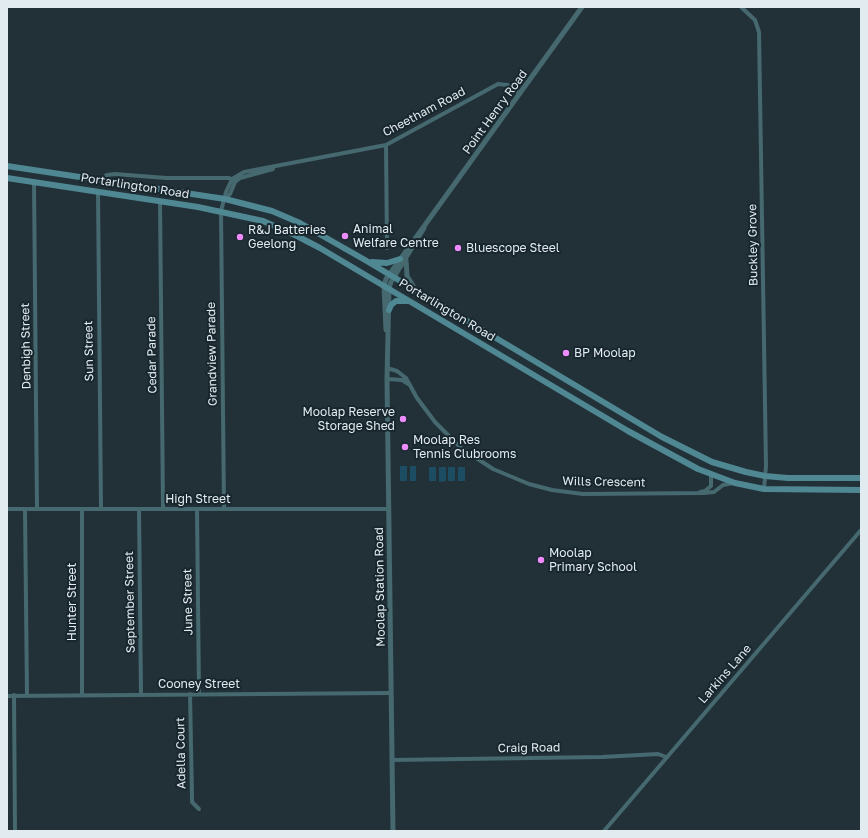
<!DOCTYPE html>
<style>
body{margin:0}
#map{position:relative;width:868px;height:838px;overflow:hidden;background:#223138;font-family:"Golos Text",sans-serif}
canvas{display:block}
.frame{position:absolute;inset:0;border:8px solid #e2ebf0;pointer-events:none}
</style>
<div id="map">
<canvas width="868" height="838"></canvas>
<div class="frame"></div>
</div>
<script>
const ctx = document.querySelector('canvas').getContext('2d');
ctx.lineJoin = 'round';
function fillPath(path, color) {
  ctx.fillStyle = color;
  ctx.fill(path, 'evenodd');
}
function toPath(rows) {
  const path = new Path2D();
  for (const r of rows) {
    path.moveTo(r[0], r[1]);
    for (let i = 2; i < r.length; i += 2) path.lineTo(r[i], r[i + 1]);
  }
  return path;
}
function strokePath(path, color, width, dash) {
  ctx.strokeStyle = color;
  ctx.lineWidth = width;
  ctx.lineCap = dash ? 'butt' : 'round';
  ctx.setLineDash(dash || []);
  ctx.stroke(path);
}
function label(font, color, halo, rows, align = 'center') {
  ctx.font = font + ' "Golos Text",sans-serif';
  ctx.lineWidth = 4;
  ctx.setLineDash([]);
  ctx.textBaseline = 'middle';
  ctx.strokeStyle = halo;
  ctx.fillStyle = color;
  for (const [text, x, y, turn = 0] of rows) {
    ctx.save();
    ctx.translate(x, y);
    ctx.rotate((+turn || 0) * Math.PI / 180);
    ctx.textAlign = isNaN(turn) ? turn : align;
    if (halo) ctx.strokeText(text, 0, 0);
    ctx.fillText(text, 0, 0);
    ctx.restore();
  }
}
fillPath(toPath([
 [400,466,407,466,407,481,400,481],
 [410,466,416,466,416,481,410,481],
 [429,467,436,467,436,481,429,481],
 [439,467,446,467,446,481,439,482],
 [448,467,455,467,455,481,448,481],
 [458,467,465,467,465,481,458,481]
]), '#1c4d62');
strokePath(toPath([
 [741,7,755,20,759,32,766,466,764,489],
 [386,145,387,248],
 [100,179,107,175,115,174,166,178,229,178,236,181],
 [34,182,37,509],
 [98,192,101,509],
 [225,199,230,194,235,182,240,178,273,169],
 [160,201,163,509],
 [387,368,397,371,406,378,417,398,435,422,461,448,493,469,529,484,552,490,583,494,704,493,714,492,723,485,734,483],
 [387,379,402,380,410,385],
 [700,492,705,491,711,486,711,475],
 [7,509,389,509],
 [25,509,27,695],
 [139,509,141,694],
 [197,509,199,694],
 [224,509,221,211,226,192,232,179,244,172,386,145,498,84,508,85,520,94],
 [190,694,192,796,192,802,199,809],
 [14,695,15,831],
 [82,695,82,509],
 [7,696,391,693],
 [392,760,602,757,658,754,666,757],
 [604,831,861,530]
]), '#46686f', 4);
strokePath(toPath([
 [406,260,407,276,415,289],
 [386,330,384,286,386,279,582,7],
 [393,831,387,379,389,288,391,282,424,228]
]), '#46686f', 5);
strokePath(toPath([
 [7,166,225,199,272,211,300,223,365,260,662,437,712,462,746,472,765,476,788,478,861,478],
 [7,178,198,207,263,221,295,235,320,248,628,431,698,469,735,483,764,489,861,490],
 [372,262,387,263,400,259],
 [389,310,391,305,396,301,409,301]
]), '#4f8793', 6);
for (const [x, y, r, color] of [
 [345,236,4,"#ec8cfa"],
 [240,237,4,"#ec8cfa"],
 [458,248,4,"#ec8cfa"],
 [566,353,4,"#ec8cfa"],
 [403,419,4,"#ec8cfa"],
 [405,447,4,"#ec8cfa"],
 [541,560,4,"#ec8cfa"]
]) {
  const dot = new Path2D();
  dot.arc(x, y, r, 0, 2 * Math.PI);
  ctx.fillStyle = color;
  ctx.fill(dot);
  strokePath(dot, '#18272e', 1.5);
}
label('12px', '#e2ebf0', '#18272e', [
 ["Cheetham Road",424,112,-28],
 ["Point Henry Road",495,112,-54],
 ["Portarlington Road",135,186,9],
 ["Buckley Grove",753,245,-91],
 ["Portarlington Road",447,310,31],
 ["Denbigh Street",26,346,-91],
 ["Sun Street",89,351,-91],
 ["Grandview Parade",212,354,-91],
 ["Cedar Parade",152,355,-91],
 ["Wills Crescent",604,482,1],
 ["High Street",198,499],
 ["Moolap Station Road",380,587,-91],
 ["Hunter Street",72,602,-90],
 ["September Street",130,602,-91],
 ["June Street",188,602,-91],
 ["Larkins Lane",725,674,-49],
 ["Cooney Street",199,684],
 ["Craig Road",529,748,-1],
 ["Adella Court",181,753,-91]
]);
label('12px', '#e2ebf0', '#18272e', [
 ["Animal",353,229],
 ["Welfare Centre",353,243],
 ["R&J Batteries",248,230],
 ["Geelong",248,244],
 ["Bluescope Steel",466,248],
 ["BP Moolap",574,353],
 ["Moolap Reserve",395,412,"right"],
 ["Storage Shed",395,426,"right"],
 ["Moolap Res",413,440],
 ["Tennis Clubrooms",413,454],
 ["Moolap",549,553],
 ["Primary School",549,567]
], 'left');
</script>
